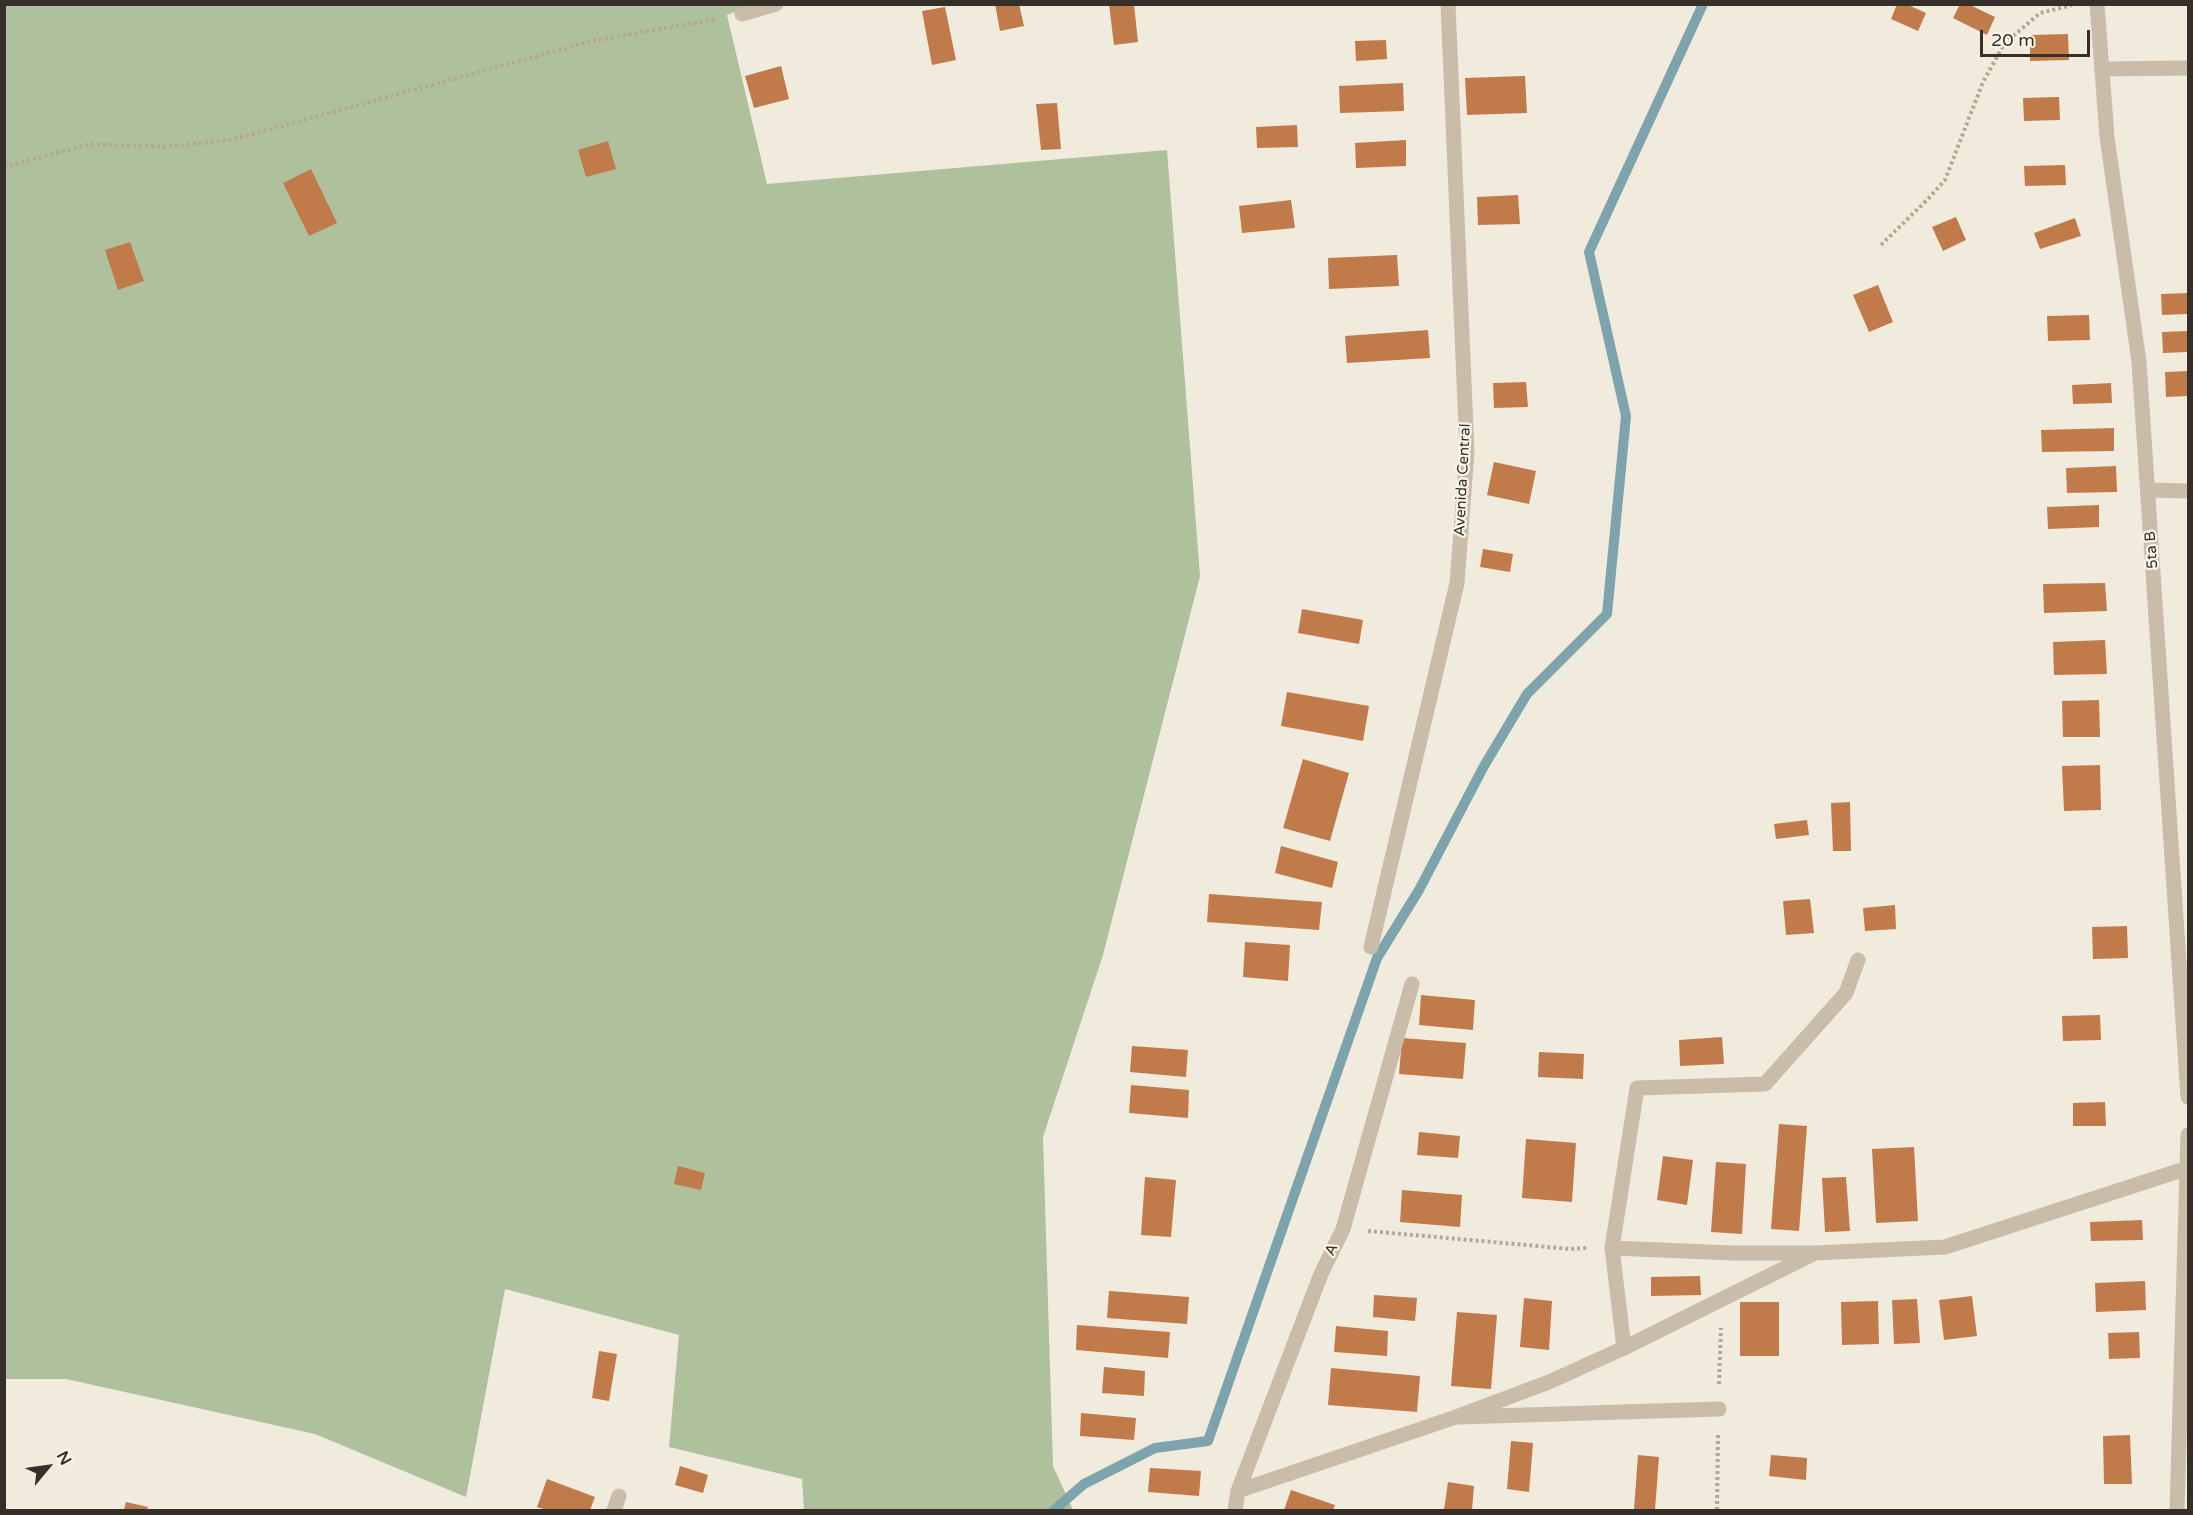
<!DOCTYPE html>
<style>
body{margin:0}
#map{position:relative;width:2193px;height:1515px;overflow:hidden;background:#f1ebdd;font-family:"Varela Round",sans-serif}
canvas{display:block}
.frame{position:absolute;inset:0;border:6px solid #362f29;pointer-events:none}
.north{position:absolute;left:18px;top:1437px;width:60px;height:60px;-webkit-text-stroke:4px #f9f4e9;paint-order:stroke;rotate:61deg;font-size:16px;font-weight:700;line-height:24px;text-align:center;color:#362f29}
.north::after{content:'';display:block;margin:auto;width:21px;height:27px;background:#362f29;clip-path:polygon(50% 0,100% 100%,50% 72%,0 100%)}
.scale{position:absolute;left:1980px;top:30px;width:110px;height:27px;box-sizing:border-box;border:3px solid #362f29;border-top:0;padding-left:8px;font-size:18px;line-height:21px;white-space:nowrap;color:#362f29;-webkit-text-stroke:4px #f9f4e9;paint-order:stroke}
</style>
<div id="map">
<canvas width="2193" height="1515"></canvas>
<div class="frame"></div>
<div class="north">N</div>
<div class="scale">20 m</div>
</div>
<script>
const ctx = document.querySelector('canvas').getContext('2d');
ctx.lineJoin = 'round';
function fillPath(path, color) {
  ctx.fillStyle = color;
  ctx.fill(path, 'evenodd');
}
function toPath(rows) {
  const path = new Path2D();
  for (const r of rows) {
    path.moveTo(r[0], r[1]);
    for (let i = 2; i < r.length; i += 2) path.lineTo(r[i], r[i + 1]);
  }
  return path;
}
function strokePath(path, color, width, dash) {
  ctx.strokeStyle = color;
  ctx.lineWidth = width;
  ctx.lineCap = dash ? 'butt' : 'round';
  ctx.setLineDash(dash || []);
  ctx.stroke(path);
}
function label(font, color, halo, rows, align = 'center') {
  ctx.font = font + ' "Varela Round",sans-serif';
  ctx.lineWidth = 4.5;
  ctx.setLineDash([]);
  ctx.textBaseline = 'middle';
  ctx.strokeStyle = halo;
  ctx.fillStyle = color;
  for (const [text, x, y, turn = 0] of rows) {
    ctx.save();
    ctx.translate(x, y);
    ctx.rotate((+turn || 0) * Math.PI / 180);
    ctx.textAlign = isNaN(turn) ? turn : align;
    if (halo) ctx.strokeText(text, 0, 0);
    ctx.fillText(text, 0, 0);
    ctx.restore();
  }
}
fillPath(toPath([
 [4,5,752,5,727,15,767,184,1167,150,1200,576,1103,955,1043,1137,1053,1466,1073,1510,804,1510,802,1479,669,1447,679,1335,505,1289,466,1497,315,1434,66,1379,5,1379]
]), '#afc09d');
strokePath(toPath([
 [1054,1510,1084,1484,1155,1448,1208,1441,1377,958,1419,890,1484,766,1527,694,1607,614,1626,416,1589,252,1703,4]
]), '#7da3ad', 10);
fillPath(toPath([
 [995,4,1019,4,1024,26,1000,31],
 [1109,4,1134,4,1138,42,1114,45],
 [1897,4,1906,4,1926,13,1918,31,1891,19],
 [1960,4,1968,4,1995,17,1987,35,1953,18],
 [945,7,956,60,932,65,922,11],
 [2068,34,2069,60,2030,61,2030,35],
 [1386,40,1387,59,1356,61,1355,41],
 [781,66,789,99,754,108,745,76],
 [1525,76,1527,113,1467,115,1465,78],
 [1403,83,1404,111,1340,113,1339,86],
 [2059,97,2060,120,2024,121,2023,98],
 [1057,103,1061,149,1041,150,1036,104],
 [1297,125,1298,147,1257,148,1256,127],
 [1406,140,1406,166,1356,168,1355,143],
 [608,141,616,169,586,177,578,150],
 [2065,165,2066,185,2025,186,2024,166],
 [311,169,337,223,309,236,283,183],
 [1518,195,1520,224,1478,225,1477,197],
 [1291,200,1295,228,1242,233,1239,206],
 [1956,217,1966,240,1943,251,1932,227],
 [2075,218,2081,236,2040,249,2034,233],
 [130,242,144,281,118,290,105,250],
 [1397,255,1399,286,1329,289,1328,258],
 [1878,285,1893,322,1869,332,1853,295],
 [2188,293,2188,314,2162,315,2161,294],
 [2089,315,2090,340,2048,341,2047,316],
 [1428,330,1430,358,1347,363,1345,336],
 [2188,331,2188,352,2163,353,2162,332],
 [2188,371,2188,396,2166,397,2165,372],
 [1526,382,1528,407,1494,408,1493,383],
 [2111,383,2112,403,2073,404,2072,385],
 [2114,428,2114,451,2042,452,2041,430],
 [1494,462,1536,471,1529,504,1487,495],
 [2116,466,2117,492,2067,493,2066,468],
 [2099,505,2099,527,2048,529,2047,507],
 [1483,549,1513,554,1510,572,1480,567],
 [2105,583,2107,611,2044,613,2043,584],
 [1302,609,1363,620,1359,644,1298,633],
 [2105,640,2107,674,2054,675,2053,642],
 [1287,692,1369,706,1363,741,1281,726],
 [2099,700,2100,737,2063,737,2062,701],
 [1303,759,1349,773,1330,841,1283,828],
 [2100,765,2101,810,2064,811,2062,766],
 [1850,802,1851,851,1833,851,1831,803],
 [1807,820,1809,835,1776,839,1774,824],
 [1281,846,1338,862,1332,888,1275,873],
 [1209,894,1322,902,1319,930,1207,922],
 [1810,899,1814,933,1786,935,1783,901],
 [1895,905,1896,929,1865,931,1863,908],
 [2127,926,2128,958,2093,959,2092,927],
 [1245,942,1290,945,1288,981,1243,977],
 [1421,995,1475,1000,1473,1030,1419,1025],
 [2100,1015,2101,1040,2063,1041,2062,1016],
 [1722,1037,1724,1064,1680,1066,1679,1040],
 [1402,1038,1466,1043,1463,1079,1399,1074],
 [1132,1046,1188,1050,1186,1077,1130,1072],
 [1539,1052,1584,1054,1583,1079,1538,1077],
 [1131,1085,1189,1090,1188,1118,1129,1113],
 [2105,1102,2106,1126,2073,1126,2073,1103],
 [1779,1124,1807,1126,1799,1231,1771,1229],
 [1419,1132,1460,1136,1458,1158,1417,1155],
 [1526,1139,1576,1143,1572,1202,1522,1198],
 [1914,1147,1918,1221,1876,1223,1872,1149],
 [1663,1156,1693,1160,1687,1205,1657,1200],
 [1716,1162,1746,1164,1742,1234,1711,1232],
 [678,1166,705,1173,701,1190,674,1184],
 [1145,1177,1176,1180,1171,1237,1141,1235],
 [1846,1177,1850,1231,1825,1232,1822,1178],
 [1402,1190,1462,1195,1460,1227,1400,1222],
 [2142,1220,2143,1240,2091,1241,2090,1222],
 [1700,1276,1701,1295,1651,1296,1651,1277],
 [2145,1281,2146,1310,2096,1312,2095,1283],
 [1109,1291,1189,1297,1187,1324,1107,1318],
 [1374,1295,1417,1298,1415,1321,1373,1317],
 [1972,1296,1977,1336,1944,1340,1939,1300],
 [1524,1298,1552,1301,1549,1350,1520,1347],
 [1917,1299,1920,1343,1894,1344,1892,1300],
 [1878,1301,1879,1344,1842,1345,1841,1302],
 [1740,1302,1779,1302,1779,1356,1740,1356],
 [1457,1312,1497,1315,1491,1389,1451,1386],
 [1077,1325,1170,1332,1168,1358,1076,1350],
 [1336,1326,1388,1331,1387,1356,1334,1352],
 [2139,1332,2140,1358,2109,1359,2108,1333],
 [599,1351,617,1354,609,1401,592,1398],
 [1104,1367,1145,1371,1144,1396,1102,1393],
 [1331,1368,1420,1376,1417,1412,1328,1405],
 [1081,1413,1136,1418,1134,1440,1080,1436],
 [2130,1435,2132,1484,2104,1484,2103,1436],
 [1511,1441,1533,1443,1529,1492,1507,1489],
 [1638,1455,1659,1457,1655,1510,1634,1510],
 [1771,1455,1807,1458,1806,1480,1769,1476],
 [680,1466,708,1475,703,1493,675,1485],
 [1150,1468,1201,1471,1199,1496,1148,1492],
 [547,1479,595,1497,590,1510,547,1510,537,1507],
 [1448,1482,1474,1486,1472,1510,1444,1510],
 [1291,1490,1335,1505,1333,1510,1284,1510],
 [126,1502,148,1507,147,1510,124,1510]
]), '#c17b4b');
strokePath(toPath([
 [4,167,90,144,166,147,231,140,592,41,717,19],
 [1881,245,1928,199,1945,180,1983,82,2004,44,2040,13,2072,5],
 [1368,1231,1571,1249,1587,1248],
 [1719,1384,1721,1328],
 [1717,1510,1718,1433]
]), '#b5a793', 4, [3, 3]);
strokePath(toPath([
 [2102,69,2188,68],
 [1624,1348,1612,1248,1637,1088,1765,1084,1846,993,1858,960],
 [1459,1417,1719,1409]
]), '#c9bda9', 15);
strokePath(toPath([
 [2097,4,2107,137,2139,362,2188,1097],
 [742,14,776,4],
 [2148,490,2188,491],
 [1371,947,1457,583,1467,452,1448,4],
 [1612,1248,1733,1253,1815,1253,1945,1247,2188,1168],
 [1238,1491,1456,1417,1549,1382,1624,1348,1815,1253],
 [614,1510,619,1496],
 [1235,1510,1238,1491,1321,1274,1343,1229,1412,984],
 [2177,1510,2188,1135]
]), '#c9bda9', 15);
label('15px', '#362f29', '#f9f4e9', [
 ["Avenida Central",1463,480,-87],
 ["5ta B",2152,550,-94],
 ["A",1332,1250,-64]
]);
</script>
